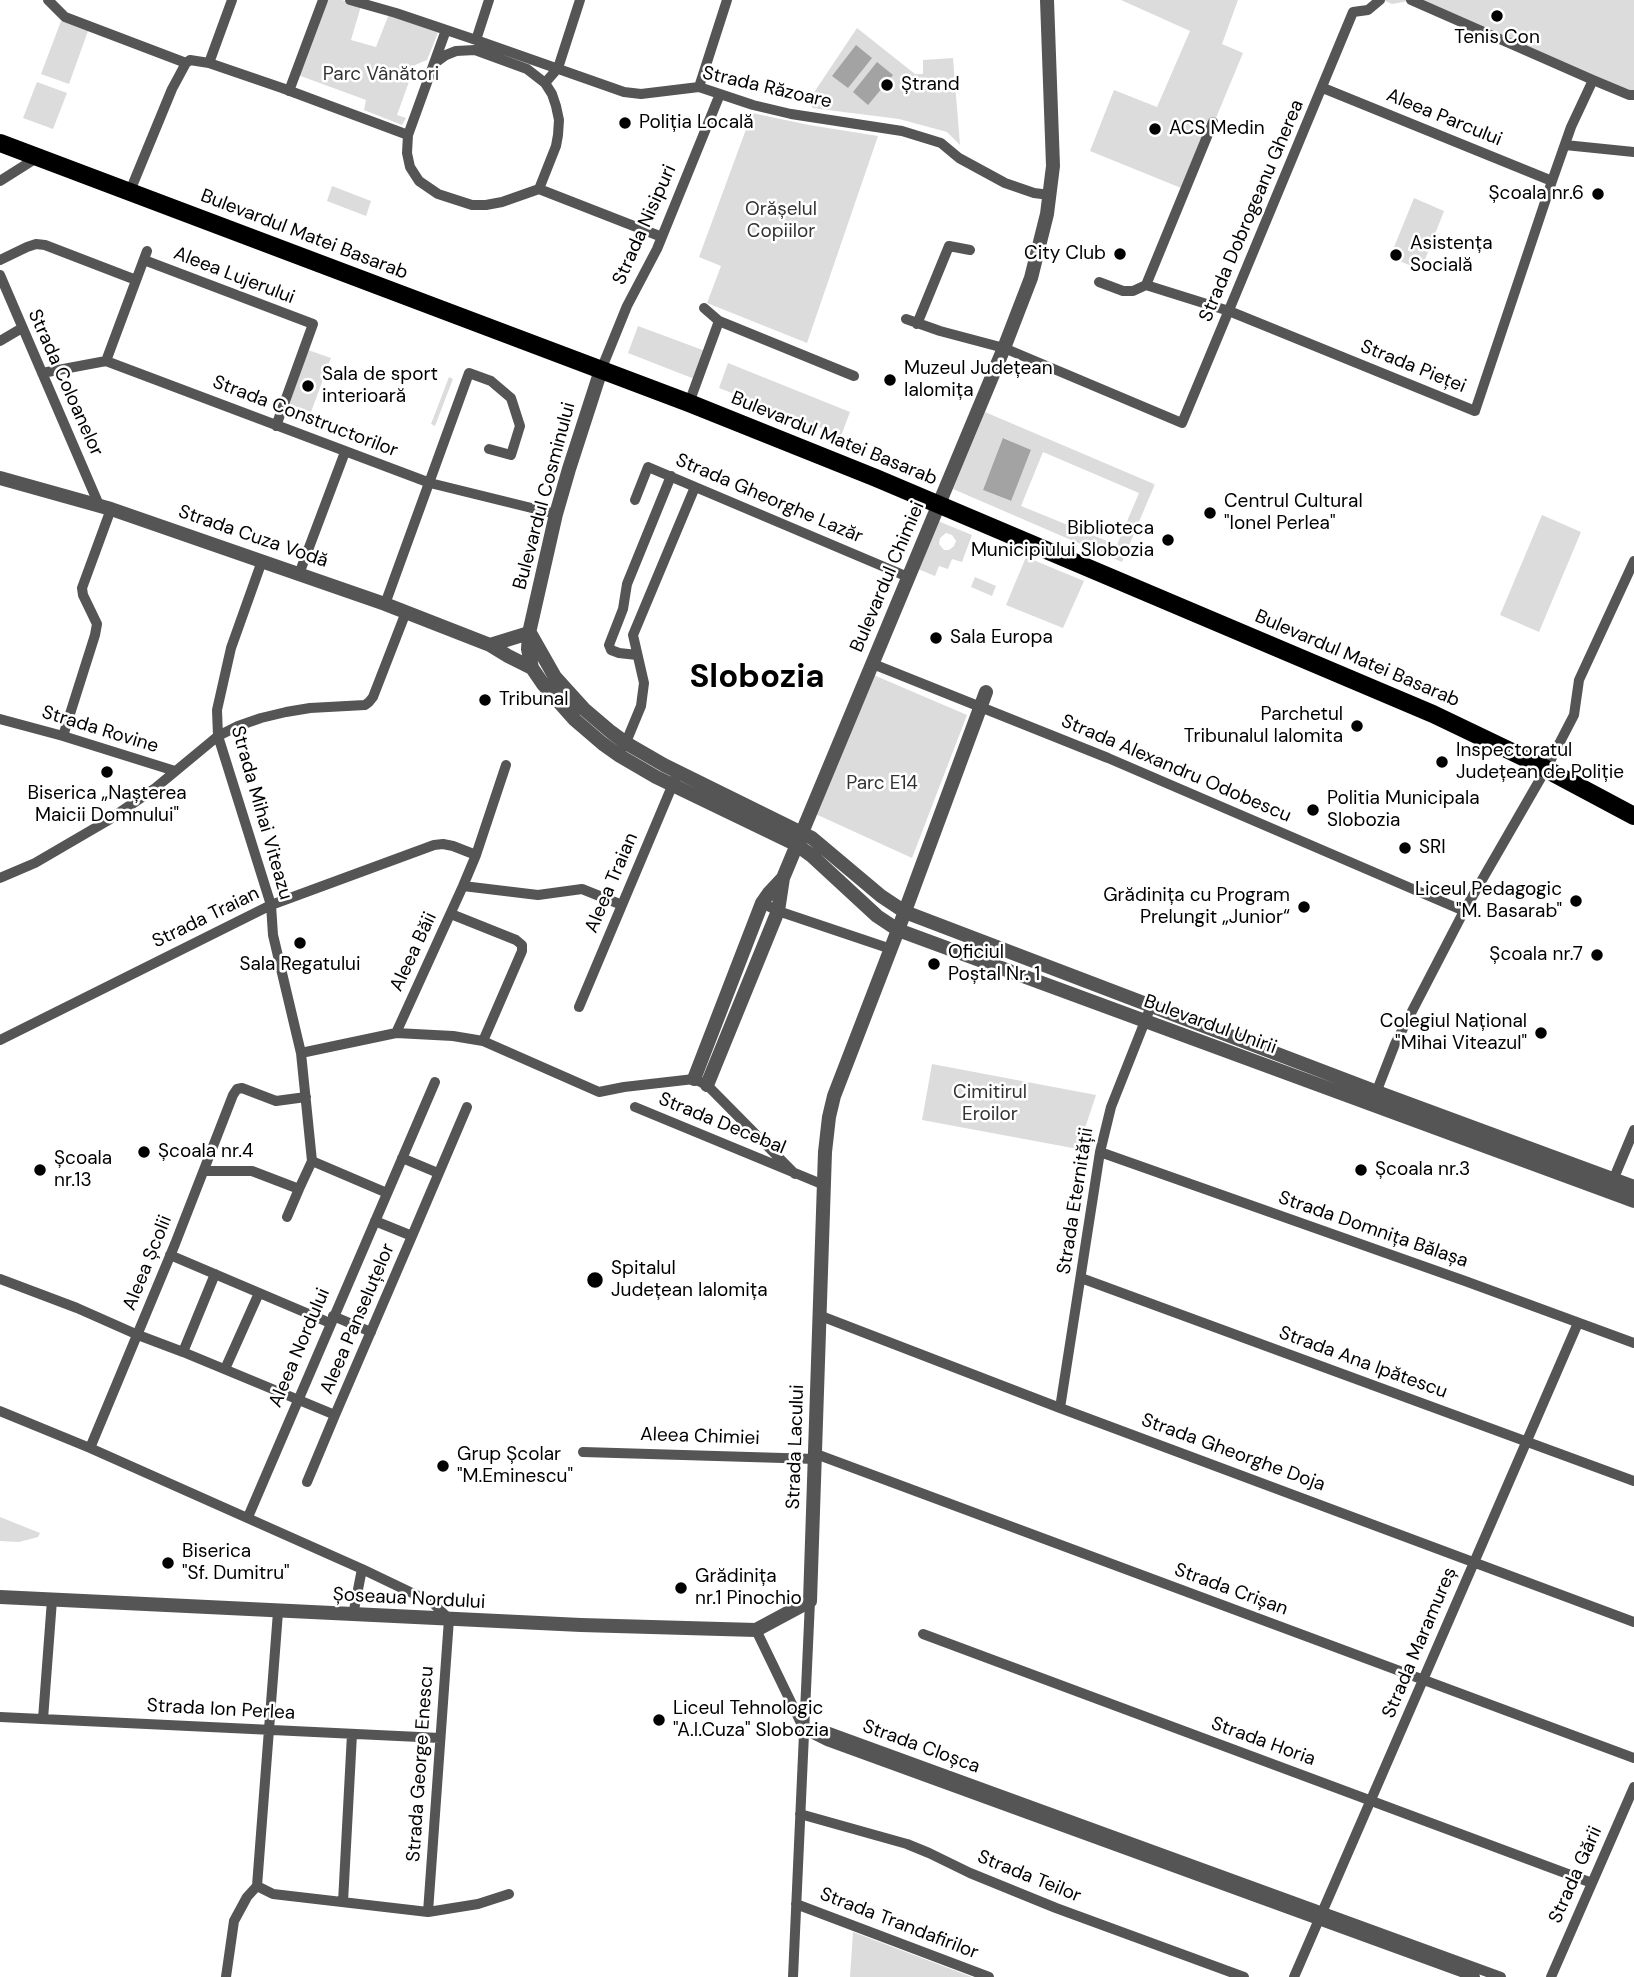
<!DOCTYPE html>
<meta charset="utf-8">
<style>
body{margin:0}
canvas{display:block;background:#fff}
</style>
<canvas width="1634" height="1977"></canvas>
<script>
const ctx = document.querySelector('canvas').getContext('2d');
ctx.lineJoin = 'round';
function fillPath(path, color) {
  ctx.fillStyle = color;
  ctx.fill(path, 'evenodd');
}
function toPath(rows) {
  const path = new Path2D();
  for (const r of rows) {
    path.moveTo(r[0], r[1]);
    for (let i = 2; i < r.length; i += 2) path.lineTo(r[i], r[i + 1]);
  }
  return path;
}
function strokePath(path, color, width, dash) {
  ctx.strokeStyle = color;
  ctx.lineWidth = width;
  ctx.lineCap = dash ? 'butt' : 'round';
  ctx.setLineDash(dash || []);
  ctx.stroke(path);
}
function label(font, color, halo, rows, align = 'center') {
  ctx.font = font + ' "DM Sans",sans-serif';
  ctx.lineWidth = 5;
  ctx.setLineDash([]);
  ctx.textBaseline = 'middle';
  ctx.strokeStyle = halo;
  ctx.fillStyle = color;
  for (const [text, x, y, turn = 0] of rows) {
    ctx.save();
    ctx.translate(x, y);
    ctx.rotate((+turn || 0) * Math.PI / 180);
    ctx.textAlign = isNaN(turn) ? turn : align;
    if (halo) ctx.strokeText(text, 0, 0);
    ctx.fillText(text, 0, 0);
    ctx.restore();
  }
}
fillPath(toPath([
 [326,0,342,0,361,6,351,40,376,47,389,14,439,30,427,60,415,65,397,115,406,118,402,125,364,110,366,100,298,75],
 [1121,0,1238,0,1222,44,1243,53,1186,190,1090,151,1114,90,1157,107,1190,31],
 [1383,0,1634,0,1634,91,1628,90,1408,1,1392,4],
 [61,21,88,31,69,84,41,74],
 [857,28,915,74,923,74,923,60,953,58,960,145,947,132,899,119,812,108,811,97],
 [37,82,67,93,53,129,23,118],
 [752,113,809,125,878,136,807,343,707,303,721,266,699,257],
 [332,186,371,201,366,216,327,201],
 [1414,198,1444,211,1421,270,1390,257],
 [638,326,708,352,697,380,628,353],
 [308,350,331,358,311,412,289,404],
 [728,363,850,412,841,436,719,388],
 [449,377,453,379,435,426,431,424],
 [985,412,1154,484,1151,486,1155,484,1122,562,953,489],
 [1004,438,1031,451,1010,501,983,490],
 [1043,452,1139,493,1117,545,1021,506],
 [1542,515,1581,532,1539,632,1500,615],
 [933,519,972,535,962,562,952,559,948,569,939,566,935,576,913,567],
 [946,533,952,535,956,541,954,546,949,550,944,550,939,544,940,538],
 [1026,557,1084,581,1063,628,1006,605],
 [975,577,996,586,992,596,971,587],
 [869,673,967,715,912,858,811,812],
 [932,1064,1096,1095,1078,1149,922,1120],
 [0,1517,40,1533,38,1537,19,1542,0,1541],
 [853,1932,972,1977,850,1977]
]), '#dcdcdc');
fillPath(toPath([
 [856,45,872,58,848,88,832,76],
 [877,62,893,75,868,105,853,92],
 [1003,438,1031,450,1011,501,983,490]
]), '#a3a3a3');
strokePath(toPath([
 [48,0,65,17,186,63],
 [350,0,396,13,476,40,624,92,641,94,699,87,753,105,791,114,902,131,941,143,959,158,1005,183,1034,193,1050,195],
 [1411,0,1593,80,1629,95,1634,95],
 [476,40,489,0],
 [209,63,232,0],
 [435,63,446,55,456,51,475,50,527,69,545,83,552,94,556,106,559,120,558,135,556,146,539,189,502,202,486,205,472,205,438,194,419,181,410,167,407,153,408,135,446,30],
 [545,83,558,68,580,0],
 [699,87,727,0],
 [1323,88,1552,181],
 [289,91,323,0],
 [1565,145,1634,152],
 [0,181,38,157],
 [539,189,662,237],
 [130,191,172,89,186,63,190,60,209,63,282,88,408,135],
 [0,260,27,247,36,244,45,245,136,280],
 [144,260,313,324,276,426],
 [0,275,99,505],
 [1099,282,1123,291,1133,291,1146,285,1213,122],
 [1146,285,1229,311,1475,411,1552,181,1571,127,1593,80],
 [704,308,719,321],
 [906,319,940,331,1004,348,1182,423,1353,12,1368,10,1380,0],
 [917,324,949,246,970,250],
 [0,341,22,328],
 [106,361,147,251],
 [601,370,627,306,657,249,720,94],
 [42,373,106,361,430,483,556,514],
 [689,403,719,321,854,376],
 [635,500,648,467,908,577],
 [299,574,345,452],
 [385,604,469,373,491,381,511,398,520,426,511,455,489,449],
 [637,655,619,653,611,650,609,645,623,609,627,584,671,476],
 [873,664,1108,758,1464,911],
 [0,719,63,736,175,771],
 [63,736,95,635,97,624,83,595,82,588,111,509],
 [624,747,641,706,644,683,633,635,695,487],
 [0,878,35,863,107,821,154,789,218,736,238,726,261,718,286,712,310,708,365,705,369,702,373,697,406,612],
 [463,886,538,895,582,889,622,905],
 [762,903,778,911,891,949],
 [451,914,516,940,522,945,522,951,483,1041],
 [579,1007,678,772],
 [396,1033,463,886,476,855,506,765],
 [0,1040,271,905,434,845,443,844,453,846,476,855],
 [301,1053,396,1033,453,1036,483,1041,599,1092,624,1087,694,1079,707,1085,795,1174],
 [1374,1098,1395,1044,1464,911,1546,769,1574,715,1579,680,1634,561],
 [635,1107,824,1185],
 [1100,1152,1465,1281,1634,1343],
 [402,1158,438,1173],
 [312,1161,387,1193],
 [204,1171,252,1171,299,1189,312,1161,301,1053,273,935,271,905,218,736,217,710,231,648,262,561],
 [1611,1185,1634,1130],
 [287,1217,299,1189],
 [375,1221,412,1236,467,1107],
 [170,1255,330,1323],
 [1081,1278,1634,1481],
 [0,1279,77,1308,138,1335,183,1352,335,1415,412,1236],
 [333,1316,371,1332],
 [821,1316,1060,1408,1634,1622],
 [183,1352,215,1274],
 [225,1369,259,1293],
 [1060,1408,1100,1152,1111,1107,1151,1006],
 [0,1411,90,1448,362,1569,433,1603,449,1619,428,1912],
 [90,1448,175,1244,233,1095,237,1089,242,1088,276,1101,306,1097],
 [583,1452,816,1459],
 [816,1454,1634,1758],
 [307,1482,335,1415],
 [248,1517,435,1082],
 [353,1615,362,1569],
 [756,1630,802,1725],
 [923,1634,1592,1883],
 [0,1717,440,1738],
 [43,1719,52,1600],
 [804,1728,829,1732,1501,1977],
 [809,1732,827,1741,1475,1977],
 [800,1814,907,1844,929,1853,970,1873,1056,1908,1244,1977],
 [257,1886,278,1612],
 [257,1886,273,1894,428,1912,478,1904,509,1894],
 [343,1902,352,1734],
 [796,1904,989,1977],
 [226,1977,234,1921,247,1897,257,1886],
 [793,1977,810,1601],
 [1294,1977,1578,1323],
 [1551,1977,1634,1787]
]), '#555', 10);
strokePath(toPath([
 [601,370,569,469,556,514,529,633,528,649,532,668,543,684,575,720,603,744,620,756,656,777,797,845,812,856,877,916,898,930,1634,1201],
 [0,478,111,509,385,604,490,645,508,656,532,668],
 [530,633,555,677,584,709,611,732,626,743,664,765,812,838,881,896,905,912,1377,1092,1634,1187],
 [490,645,529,633],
 [694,1079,762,903,769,893,783,878],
 [707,1085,778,911,783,878,1004,348,1031,278,1047,214,1053,166,1047,0],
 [0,1597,581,1625,756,1630,810,1601,825,1152,829,1117,834,1096,898,930,986,692]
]), '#555', 14);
strokePath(toPath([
 [0,143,689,403,876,478,1433,714,1529,760,1634,816]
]), '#000', 18);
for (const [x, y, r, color] of [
 [1497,16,7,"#000"],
 [887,85,7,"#000"],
 [625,123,7,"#000"],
 [1155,129,7,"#000"],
 [1598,194,7,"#000"],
 [1120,254,7,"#000"],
 [1396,255,7,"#000"],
 [890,380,7,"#000"],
 [308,386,7,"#000"],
 [1210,513,7,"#000"],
 [1168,540,7,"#000"],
 [936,638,7,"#000"],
 [485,700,7,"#000"],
 [1357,726,7,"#000"],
 [1442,762,7,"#000"],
 [107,772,7,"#000"],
 [1313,810,7,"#000"],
 [1405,848,7,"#000"],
 [1576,901,7,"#000"],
 [1304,907,7,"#000"],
 [300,943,7,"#000"],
 [1597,955,7,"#000"],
 [934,964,7,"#000"],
 [1541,1033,7,"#000"],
 [144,1152,7,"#000"],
 [40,1170,7,"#000"],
 [1361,1170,7,"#000"],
 [595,1280,9,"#000"],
 [443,1466,7,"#000"],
 [168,1563,7,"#000"],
 [681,1588,7,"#000"],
 [659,1720,7,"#000"]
]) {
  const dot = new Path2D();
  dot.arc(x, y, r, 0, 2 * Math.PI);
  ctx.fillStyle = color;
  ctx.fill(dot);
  strokePath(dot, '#fff', 2.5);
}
label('19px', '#000', '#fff', [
 ["Tenis Con",1497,38,"center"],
 ["Ștrand",901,85],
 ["Poliția Locală",639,123],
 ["ACS Medin",1169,129],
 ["Școala nr.6",1584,194,"right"],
 ["Asistența",1410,244],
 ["Socială",1410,266],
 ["City Club",1106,254,"right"],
 ["Muzeul Județean",904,369],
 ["Ialomița",904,391],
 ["Sala de sport",322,375],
 ["interioară",322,397],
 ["Centrul Cultural",1224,502],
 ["\"Ionel Perlea\"",1224,524],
 ["Biblioteca",1154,529,"right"],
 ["Municipiului Slobozia",1154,551,"right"],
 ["Sala Europa",950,638],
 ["Tribunal",499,700],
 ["Parchetul",1343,715,"right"],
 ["Tribunalul Ialomita",1343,737,"right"],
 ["Inspectoratul",1456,751],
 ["Județean de Poliție",1456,773],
 ["Biserica „Nașterea",107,794,"center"],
 ["Maicii Domnului\"",107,816,"center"],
 ["Politia Municipala",1327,799],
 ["Slobozia",1327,821],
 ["SRI",1419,848],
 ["Liceul Pedagogic",1562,890,"right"],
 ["\"M. Basarab\"",1562,912,"right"],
 ["Grădinița cu Program",1290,896,"right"],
 ["Prelungit „Junior“",1290,918,"right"],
 ["Oficiul",948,953],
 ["Poștal Nr. 1",948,975],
 ["Școala nr.7",1583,955,"right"],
 ["Sala Regatului",300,965,"center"],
 ["Colegiul Național",1527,1022,"right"],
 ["\"Mihai Viteazul\"",1527,1044,"right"],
 ["Școala nr.4",158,1152],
 ["Școala",54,1159],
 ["nr.13",54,1181],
 ["Școala nr.3",1375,1170],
 ["Spitalul",611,1269],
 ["Județean Ialomița",611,1291],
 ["Grup Școlar",457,1455],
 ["\"M.Eminescu\"",457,1477],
 ["Biserica",182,1552],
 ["\"Sf. Dumitru\"",182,1574],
 ["Grădinița",695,1577],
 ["nr.1 Pinochio",695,1599],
 ["Liceul Tehnologic",673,1709],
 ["\"A.I.Cuza\" Slobozia",673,1731]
], 'left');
label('19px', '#333', '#fff', [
 ["Parc Vânători",381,75],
 ["Orășelul",781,210],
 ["Copiilor",781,232],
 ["Parc E14",882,784],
 ["Cimitirul",990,1093],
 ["Eroilor",990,1115]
]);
label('19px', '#000', '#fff', [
 ["Strada Răzoare",767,88,13],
 ["Aleea Parcului",1444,118,22],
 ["Strada Dobrogeanu Gherea",1252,211,-67],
 ["Strada Nisipuri",645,225,-66],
 ["Bulevardul Matei Basarab",304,235,21],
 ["Aleea Lujerului",234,276,21],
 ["Strada Pieței",1413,367,22],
 ["Strada Coloanelor",65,383,66],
 ["Strada Constructorilor",305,417,21],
 ["Bulevardul Matei Basarab",834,439,22],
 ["Bulevardul Cosminului",545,496,-75],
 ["Strada Gheorghe Lazăr",769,499,23],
 ["Strada Cuza Vodă",253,537,19],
 ["Bulevardul Chimiei",888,577,-67],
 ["Bulevardul Matei Basarab",1357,659,23],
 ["Strada Rovine",100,730,17],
 ["Strada Alexandru Odobescu",1176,769,23],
 ["Strada Mihai Viteazu",261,813,74],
 ["Aleea Traian",612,883,-67],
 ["Strada Traian",206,918,-26],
 ["Aleea Băii",414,952,-65],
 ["Bulevardul Unirii",1210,1025,20],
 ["Strada Decebal",722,1124,22],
 ["Strada Eternității",1076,1201,-81],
 ["Strada Domnița Bălașa",1373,1230,19],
 ["Aleea Școlii",148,1263,-68],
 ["Aleea Panseluțelor",358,1319,-67],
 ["Aleea Nordului",300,1348,-67],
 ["Strada Ana Ipătescu",1363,1363,20],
 ["Aleea Chimiei",700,1437,2],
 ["Strada Lacului",796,1447,-88],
 ["Strada Gheorghe Doja",1233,1453,20],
 ["Strada Crișan",1231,1590,20],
 ["Șoseaua Nordului",409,1599,3],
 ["Strada Maramureș",1420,1643,-67],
 ["Strada Ion Perlea",221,1710,3],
 ["Strada Horia",1263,1742,20],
 ["Strada Cloșca",921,1747,20],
 ["Strada George Enescu",421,1764,-86],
 ["Strada Gării",1576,1875,-66],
 ["Strada Teilor",1029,1877,22],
 ["Strada Trandafirilor",899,1924,21]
]);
label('bold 33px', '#000', '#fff', [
 ["Slobozia",757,678]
]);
</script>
